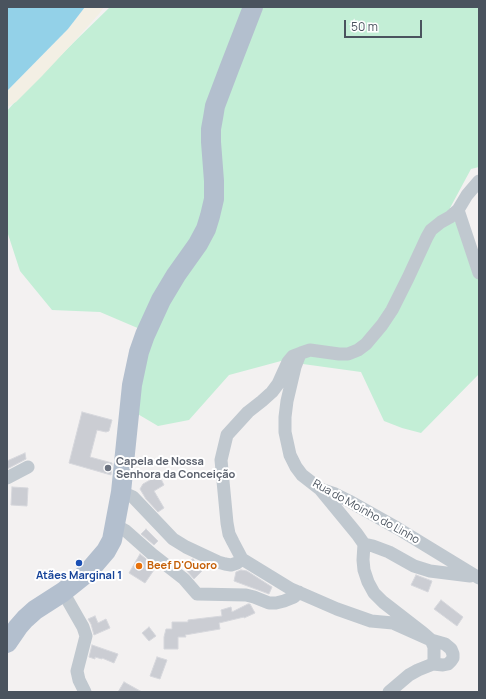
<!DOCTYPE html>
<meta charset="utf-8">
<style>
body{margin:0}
#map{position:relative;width:486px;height:699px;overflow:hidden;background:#f3f1f1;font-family:Manrope,sans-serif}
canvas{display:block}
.frame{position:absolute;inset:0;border:8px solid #4a535e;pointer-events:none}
.scale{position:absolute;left:344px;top:20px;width:78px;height:18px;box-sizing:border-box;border:2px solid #4a535e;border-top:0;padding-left:5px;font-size:12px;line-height:14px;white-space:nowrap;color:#4a535e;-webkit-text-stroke:3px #fff;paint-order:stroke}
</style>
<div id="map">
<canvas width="486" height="699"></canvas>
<div class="frame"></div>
<div class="scale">50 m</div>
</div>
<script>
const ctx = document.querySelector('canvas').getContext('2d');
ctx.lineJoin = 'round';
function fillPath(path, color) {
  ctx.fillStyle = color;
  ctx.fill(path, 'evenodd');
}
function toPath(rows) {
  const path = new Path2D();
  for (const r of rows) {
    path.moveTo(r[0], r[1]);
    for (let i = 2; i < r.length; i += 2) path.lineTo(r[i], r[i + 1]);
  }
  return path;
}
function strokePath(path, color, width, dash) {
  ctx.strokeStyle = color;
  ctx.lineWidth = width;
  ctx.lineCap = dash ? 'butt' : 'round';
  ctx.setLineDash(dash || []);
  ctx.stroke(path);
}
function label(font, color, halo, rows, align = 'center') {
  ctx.font = font + ' Manrope,sans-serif';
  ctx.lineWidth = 4;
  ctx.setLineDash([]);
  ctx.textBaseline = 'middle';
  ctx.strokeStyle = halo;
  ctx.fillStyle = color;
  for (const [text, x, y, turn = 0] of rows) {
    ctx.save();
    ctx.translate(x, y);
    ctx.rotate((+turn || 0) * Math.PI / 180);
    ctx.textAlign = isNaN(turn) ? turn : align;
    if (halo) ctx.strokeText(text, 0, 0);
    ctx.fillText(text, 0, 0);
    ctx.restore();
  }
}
fillPath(toPath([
 [110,7,479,7,479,167,471,169,450,208,479,279,479,374,421,433,402,428,384,421,361,372,281,361,229,375,189,420,158,426,136,413,127,410,154,335,100,312,52,310,20,271,7,231,7,111,28,87]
]), '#c3eed6');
fillPath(toPath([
 [85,7,104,7,99,14,71,45,42,76,16,102,7,107,7,91,68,29]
]), '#f3efe4');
fillPath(toPath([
 [7,7,85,7,68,29,7,91]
]), '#93d1e8');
const building = toPath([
 [82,412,112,420,109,431,106,432,97,430,90,457,112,463,111,475,69,463,82,412],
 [25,453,26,459,7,469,7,461,25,453],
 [159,475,164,485,154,491,164,508,158,512,146,499,140,489,143,484,159,475],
 [12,487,28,488,27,506,11,505,12,487],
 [146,529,158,541,154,545,141,534,146,529],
 [140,554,156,567,145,583,129,573,140,554],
 [193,559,202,571,194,579,186,570,185,563,193,559],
 [241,570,247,571,272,587,269,594,234,581,236,572,241,570],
 [416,575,432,581,428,592,411,585,416,575],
 [441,600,463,617,457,626,434,609,441,600],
 [248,604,250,604,255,613,244,618,244,617,219,623,220,629,185,635,186,637,178,637,178,649,164,649,164,637,166,629,172,629,172,622,188,622,188,620,222,616,221,610,231,607,232,612,248,604],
 [95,616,98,623,106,619,110,628,94,635,91,624,88,619,95,616],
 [149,627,156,636,149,641,142,633,149,627],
 [92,645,118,654,114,663,102,658,102,659,95,657,95,659,89,657,92,645],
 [157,657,167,660,160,679,150,676,157,657],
 [124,682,142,692,118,692,124,682]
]);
fillPath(building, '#cbcdd3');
strokePath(building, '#d6d7dc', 1);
strokePath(toPath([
 [458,210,479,273],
 [300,354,295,367,287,401,285,417,285,432,290,455,296,467,302,475,320,489,335,494,349,501,397,528,479,578],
 [7,478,28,467],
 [320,489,357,534,364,544,363,560,364,570,368,582,374,593,383,602,423,633,431,640,434,647,434,661,433,664],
 [121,492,133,497,173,539,186,547,218,562,225,564,231,565,237,563,242,559],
 [115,525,126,531,152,554,184,579,197,594,246,595,254,597,269,603,276,603,284,601,294,597,299,592],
 [364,544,373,546,389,552,414,566,430,571,470,576],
 [242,559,233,542,229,534,227,523,221,460,227,435,248,412,262,401,272,392,278,384,288,362,293,356,301,353,310,350,339,354,348,354,358,350,366,344,382,325,392,310,408,278,427,237,431,230,441,222,450,217,458,210,467,195,479,181],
 [242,559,291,589,337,609,371,621,393,623,431,640,445,644,451,649,453,654,453,658,451,661,448,664,443,665,433,664,418,670,409,675,389,692],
 [63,592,83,627,86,636,77,671,79,680,85,692]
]), '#c0c8cf', 13);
strokePath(toPath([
 [7,643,18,627,25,619,35,610,63,592,88,572,106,551,112,540,121,492,132,385,139,352,145,335,161,300,176,275,198,244,206,229,210,216,214,199,214,181,211,142,211,129,213,118,215,106,229,69,253,7]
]), '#b3bfce', 20);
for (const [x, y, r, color] of [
 [108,468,4,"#6b7280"],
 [79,563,4,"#1a4fb4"],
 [139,566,4,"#e8710a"]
]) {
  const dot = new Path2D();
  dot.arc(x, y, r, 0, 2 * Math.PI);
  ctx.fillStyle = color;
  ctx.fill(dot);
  strokePath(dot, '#fff', 1.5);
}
label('bold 11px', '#5b616d', '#fff', [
 ["Capela de Nossa",116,462],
 ["Senhora da Conceição",116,475]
], 'left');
label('11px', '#4a535e', '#fff', [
 ["Rua do Moinho do Linho",366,512,29]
]);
label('bold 11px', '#c56008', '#fff', [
 ["Beef D'Ouoro",147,566]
], 'left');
label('bold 11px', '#164399', '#fff', [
 ["Atães Marginal 1",79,576]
]);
</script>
